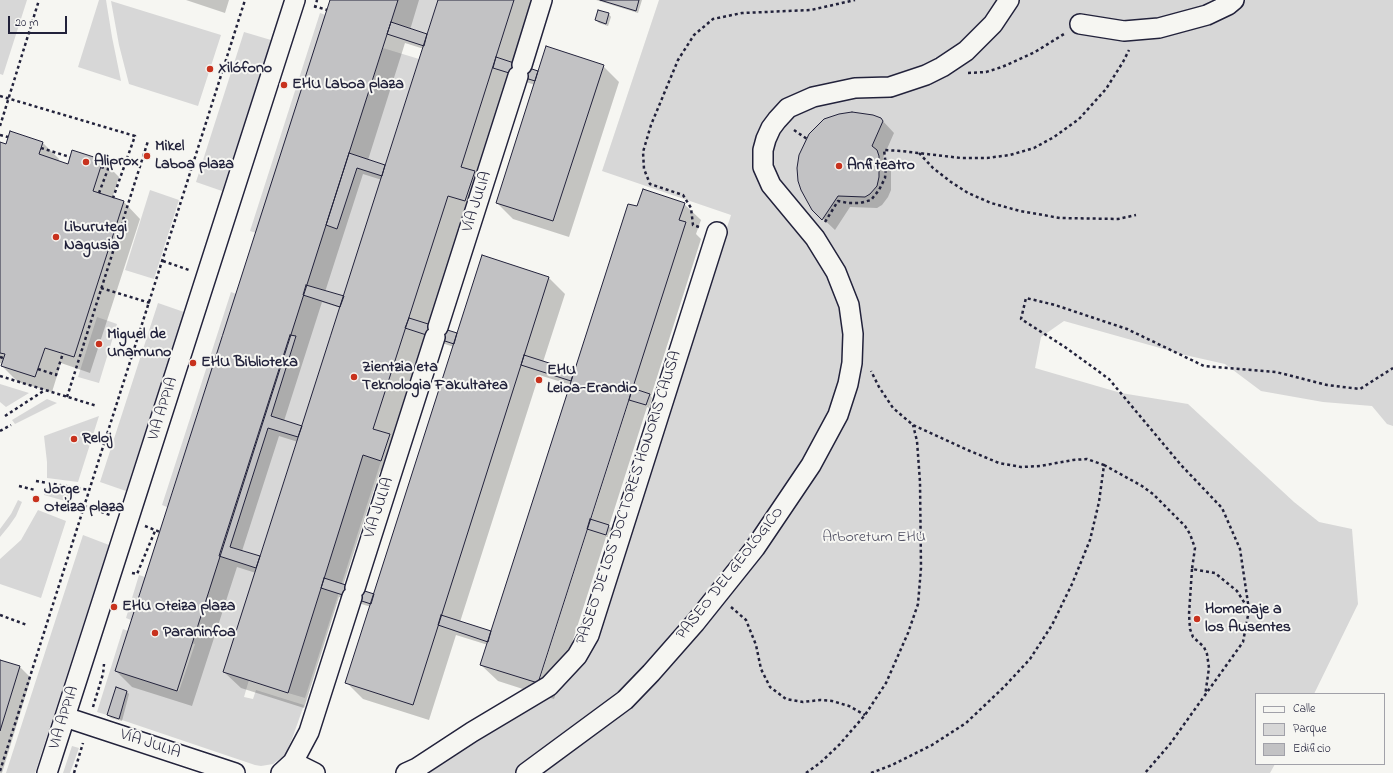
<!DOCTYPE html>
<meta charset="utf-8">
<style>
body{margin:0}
#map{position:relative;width:1393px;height:773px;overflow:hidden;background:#f6f6f2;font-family:"Indie Flower",sans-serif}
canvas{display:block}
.legend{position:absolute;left:1255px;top:693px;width:130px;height:72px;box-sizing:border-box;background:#f6f6f2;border:1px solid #a1a1a9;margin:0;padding:5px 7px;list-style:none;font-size:12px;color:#22223b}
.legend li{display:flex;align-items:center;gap:8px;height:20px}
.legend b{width:20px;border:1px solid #a1a1a9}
.scale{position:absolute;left:8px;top:16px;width:59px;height:18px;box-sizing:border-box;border:2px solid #22223b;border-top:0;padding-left:5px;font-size:12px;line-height:14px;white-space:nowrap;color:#22223b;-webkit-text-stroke:3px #f6f6f2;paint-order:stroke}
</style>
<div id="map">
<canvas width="1393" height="773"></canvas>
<ul class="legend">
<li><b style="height:5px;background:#f6f6f2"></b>Calle</li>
<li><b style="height:11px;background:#d7d7d7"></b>Parque</li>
<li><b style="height:11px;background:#c2c2c4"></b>Edificio</li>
</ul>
<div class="scale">20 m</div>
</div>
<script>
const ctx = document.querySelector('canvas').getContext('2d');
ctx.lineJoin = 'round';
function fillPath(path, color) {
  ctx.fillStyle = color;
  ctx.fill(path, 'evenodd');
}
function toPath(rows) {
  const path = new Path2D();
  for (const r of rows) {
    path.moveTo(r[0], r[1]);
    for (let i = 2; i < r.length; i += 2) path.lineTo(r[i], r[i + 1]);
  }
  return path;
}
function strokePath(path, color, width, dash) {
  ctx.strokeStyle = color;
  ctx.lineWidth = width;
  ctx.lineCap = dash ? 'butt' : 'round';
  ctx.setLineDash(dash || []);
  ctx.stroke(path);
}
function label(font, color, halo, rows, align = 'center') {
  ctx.font = font + ' "Indie Flower",sans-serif';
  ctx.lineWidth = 4;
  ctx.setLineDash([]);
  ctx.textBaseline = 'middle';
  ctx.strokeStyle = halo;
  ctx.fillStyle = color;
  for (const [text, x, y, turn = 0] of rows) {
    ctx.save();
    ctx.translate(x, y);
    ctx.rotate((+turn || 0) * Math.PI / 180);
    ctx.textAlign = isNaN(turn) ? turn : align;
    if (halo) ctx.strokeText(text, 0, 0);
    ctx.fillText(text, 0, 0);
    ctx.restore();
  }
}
fillPath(toPath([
 [0,0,27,0,3,75,0,74],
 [99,0,106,0,112,37,121,81,78,67],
 [398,0,438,0,427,34,391,22],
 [659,0,1393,0,1393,426,1387,424,1372,406,1323,402,1261,391,1225,364,1185,355,1064,321,1041,337,1035,368,1121,393,1188,404,1294,502,1319,522,1352,529,1358,604,1314,694,1256,694,1256,764,1275,764,1270,773,424,773,557,691,591,650,731,215,602,171],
 [111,1,221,35,198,106,129,84,119,45],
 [320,13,326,15,256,233,250,231],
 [244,32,271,40,222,191,196,182],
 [383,48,419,59,385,165,349,153],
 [357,168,382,176,344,296,306,285,326,225,337,229],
 [150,190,179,200,154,279,125,270],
 [231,292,236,294,167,507,162,505],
 [303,295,340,307,302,426,271,416,296,337,290,335],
 [158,303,184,312,126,491,100,482],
 [97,317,117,324,99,383,78,377],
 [0,384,29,393,6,407,0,402],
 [47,399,57,403,15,424,12,420],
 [99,416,78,482,47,478,47,462,44,436],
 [268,428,298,437,260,556,230,547],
 [363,455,381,461,305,698,288,693],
 [45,488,74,495,72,503,44,495],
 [18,500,22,502,16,516,9,526,0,537,0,529,11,514],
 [38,510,66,521,41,598,0,584,0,559,21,540],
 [83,535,109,545,35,773,6,773],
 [219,556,256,568,249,680,244,697,253,699,256,690,304,705,292,739,285,755,273,764,261,766,255,765,119,719,127,691,116,688,107,715,97,712,123,629,128,631,115,671,179,691,195,644,191,643],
 [139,575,145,577,131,620,126,618],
 [72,746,79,748,70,773,63,773]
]), '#d7d7d7');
fillPath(toPath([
 [186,0,229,0,225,13],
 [332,0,419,0,410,30,428,35,439,0,535,0,515,64,539,72,603,66,619,82,569,237,513,219,497,203,535,85,511,77,481,217,464,211,428,325,457,334,483,256,549,278,565,294,543,362,575,373,637,208,684,204,701,220,696,234,701,239,651,396,652,398,649,408,647,407,609,526,612,529,609,537,606,537,554,699,498,681,481,665,488,645,456,635,429,720,363,699,347,683,371,607,339,597,304,708,241,688,224,672,256,573,237,567,192,706,132,687,116,671],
 [405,43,424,49,386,166,368,160],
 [363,174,382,180,344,298,325,292],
 [322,302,341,308,302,427,284,421],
 [424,337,454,347,373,595,343,586,380,471,397,476,406,451,392,437],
 [539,375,571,385,492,633,460,622],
 [629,395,631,395,591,520,589,520],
 [279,436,298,442,261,557,242,551],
 [587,528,588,529,537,688,535,688],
 [596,0,642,0,638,13],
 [609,14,611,17,608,26,599,23,596,20],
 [881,119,894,133,883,158,891,168,891,190,888,197,882,205,877,208,850,207,835,230,813,209],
 [42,142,59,159,58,161,69,165,103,161,119,177,112,199,124,202,140,219,90,373,61,363,52,392,18,382,2,366,3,364,0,363,0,143,6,145],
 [0,661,20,667,31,678,2,773,0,773],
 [127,692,129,694,122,721,111,718,108,715]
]), '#0003');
const building = toPath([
 [330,0,398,0,177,691,115,671,330,0],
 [438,0,514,0,461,167,475,171,465,201,448,196,373,429,390,434,381,461,363,455,288,693,223,672,438,0],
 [600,0,639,0,636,11,600,0],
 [598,10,609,13,606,24,595,20,598,10],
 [391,22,427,34,424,46,387,34,391,22],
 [546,46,604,65,553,221,496,203,546,46],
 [496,57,538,71,535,81,493,68,496,57],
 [852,112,873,115,881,118,883,121,872,146,877,150,879,156,879,177,877,186,870,194,865,197,838,196,822,220,812,210,807,201,801,190,798,181,797,168,799,155,809,134,824,119,839,114,852,112],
 [10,131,43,142,39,154,68,164,72,150,103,160,93,191,124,201,74,357,45,348,35,377,1,366,5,354,0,353,0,142,6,144,10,131],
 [349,153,385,165,382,176,357,168,337,229,326,225,349,153],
 [643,189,685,203,679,220,686,222,538,683,480,665,628,204,637,206,643,189],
 [482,255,549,277,413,705,345,683,482,255],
 [306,285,344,296,340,307,303,295,306,285],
 [409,318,457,333,454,344,405,328,409,318],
 [290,335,296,336,271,416,302,426,298,437,268,428,230,547,260,556,256,568,219,556,290,335],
 [524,355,574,371,571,381,521,365,524,355],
 [632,388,650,394,646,405,629,400,632,388],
 [590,519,609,525,606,535,587,529,590,519],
 [324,578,374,594,371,604,321,588,324,578],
 [441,615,491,631,488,642,438,625,441,615],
 [0,660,20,666,0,731,0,660],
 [116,687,127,691,119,719,107,715,116,687]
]);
fillPath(building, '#c2c2c4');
strokePath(building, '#22223b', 1);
const minor = toPath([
 [1080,24,1124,31,1159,28,1207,15,1228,5,1234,0],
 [522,65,542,0],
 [438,327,518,76],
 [355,588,435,337],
 [65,717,235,773],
 [293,762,315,773],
 [47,773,295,0],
 [281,773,293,762,309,732,352,597],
 [406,773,417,768,472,732,549,686,577,656,589,635,717,232],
 [526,773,625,700,651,673,695,623,755,548,811,465,838,415,848,384,852,363,853,334,849,305,836,272,815,238,771,185,763,167,763,150,766,139,771,128,777,120,788,108,813,97,855,88,890,87,926,75,942,67,966,51,993,24,1009,0]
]);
strokePath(minor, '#22223b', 22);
strokePath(toPath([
 [314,6,327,10],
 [315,8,317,0],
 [968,73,986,72,1002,67,1035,52,1064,34],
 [0,96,135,136,113,198],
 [794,130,807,139],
 [0,135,8,137],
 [41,148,70,157],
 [919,153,933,168,951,182,968,193,991,203,1020,211,1060,218,1118,219,1136,215],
 [99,193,108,169,101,167],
 [825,222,838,201,848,203,860,203,871,200,879,190,885,178,886,166,884,150,901,151,961,158,987,158,1010,155,1034,148,1054,137,1079,119,1106,89,1123,62,1129,50],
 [699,227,693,225,691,208,683,195,650,184,644,169,643,152,651,125,678,60,694,35,713,19,742,13,811,10,855,0],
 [163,261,189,270],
 [101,288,150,303],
 [0,357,3,358],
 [38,369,56,375,63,353],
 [0,376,97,406],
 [67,397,148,141],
 [5,416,45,390],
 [0,431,11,425],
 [1104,465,1142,486,1153,494,1185,526,1190,534,1195,548,1192,569,1215,573,1237,591,1249,610,1243,642,1170,744,1145,773],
 [36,481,89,490],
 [19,486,35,490],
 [84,506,110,515],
 [145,526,160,532],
 [1192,569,1189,614,1190,629,1193,637,1204,647,1207,654,1209,668,1205,696],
 [132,573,137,574,155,531],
 [731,607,746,620,756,645,761,669,770,687,786,699,803,702,820,700,832,701,849,706,865,715],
 [1249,610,1240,549,1222,508,1181,465,1109,379,1065,347,1021,319,1026,298,1055,305,1127,329,1204,366,1276,372,1327,385,1360,389,1393,368],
 [0,615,27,625],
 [93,707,103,674,104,664],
 [0,771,245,0],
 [74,773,83,743],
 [806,773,820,763,839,745,865,715,886,683,908,633,918,604,921,568,920,482,917,441,913,425],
 [871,773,892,765,932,745,966,723,1004,687,1030,659,1052,625,1072,584,1090,540,1099,502,1104,465,1087,459,1073,460,1040,466,1021,467,999,463,970,451,913,425,893,408,879,387,871,371]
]), '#22223b', 2.5, [3, 3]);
strokePath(minor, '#f6f6f2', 19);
strokePath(toPath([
 [0,126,39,0]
]), '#22223b', 2.5, [3, 3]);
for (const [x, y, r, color] of [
 [210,69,4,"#c8321e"],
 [284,85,4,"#c8321e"],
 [147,156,4,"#c8321e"],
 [86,162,4,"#c8321e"],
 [839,166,4,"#c8321e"],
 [56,237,4,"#c8321e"],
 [99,344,4,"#c8321e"],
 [193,363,4,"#c8321e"],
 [354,377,4,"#c8321e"],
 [539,380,4,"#c8321e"],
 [74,439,4,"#c8321e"],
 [36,499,4,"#c8321e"],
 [114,607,4,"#c8321e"],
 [1197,619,4,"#c8321e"],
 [155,633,4,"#c8321e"]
]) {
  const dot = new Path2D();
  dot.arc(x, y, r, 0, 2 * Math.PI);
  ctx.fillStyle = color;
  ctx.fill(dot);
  strokePath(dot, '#f6f6f2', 1.5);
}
label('bold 16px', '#22223b', '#f6f6f2', [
 ["Xilófono",218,69],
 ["EHU Laboa plaza",292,85],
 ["Mikel",155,147],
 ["Laboa plaza",155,165],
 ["Aliprox",94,162],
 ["Anfiteatro",847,166],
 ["Liburutegi",64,228],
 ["Nagusia",64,246],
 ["Miguel de",107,335],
 ["Unamuno",107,353],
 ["EHU Biblioteka",201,363],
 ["Zientzia eta",362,368],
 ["Teknologia Fakultatea",362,386],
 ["EHU",547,371],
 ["Leioa-Erandio",547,389],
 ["Reloj",82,439],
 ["Jorge",44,490],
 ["Oteiza plaza",44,508],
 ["EHU Oteiza plaza",122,607],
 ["Homenaje a",1205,610],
 ["los Ausentes",1205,628],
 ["Paraninfoa",163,633]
], 'left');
label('16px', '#22223b', '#f6f6f2', [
 ["VÍA JULIA",478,202,-72],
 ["VIA APPIA",164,409,-72],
 ["PASEO DE LOS DOCTORES HONORIS CAUSA",630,498,-72],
 ["VÍA JULIA",380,508,-72],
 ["PASEO DEL GEOLÓGICO",731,574,-52],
 ["VIA APPIA",65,718,-72],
 ["VÍA JULIA",150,745,18]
]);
label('16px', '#4f4f62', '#f6f6f2', [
 ["Arboretum EHU",874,538]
]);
</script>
